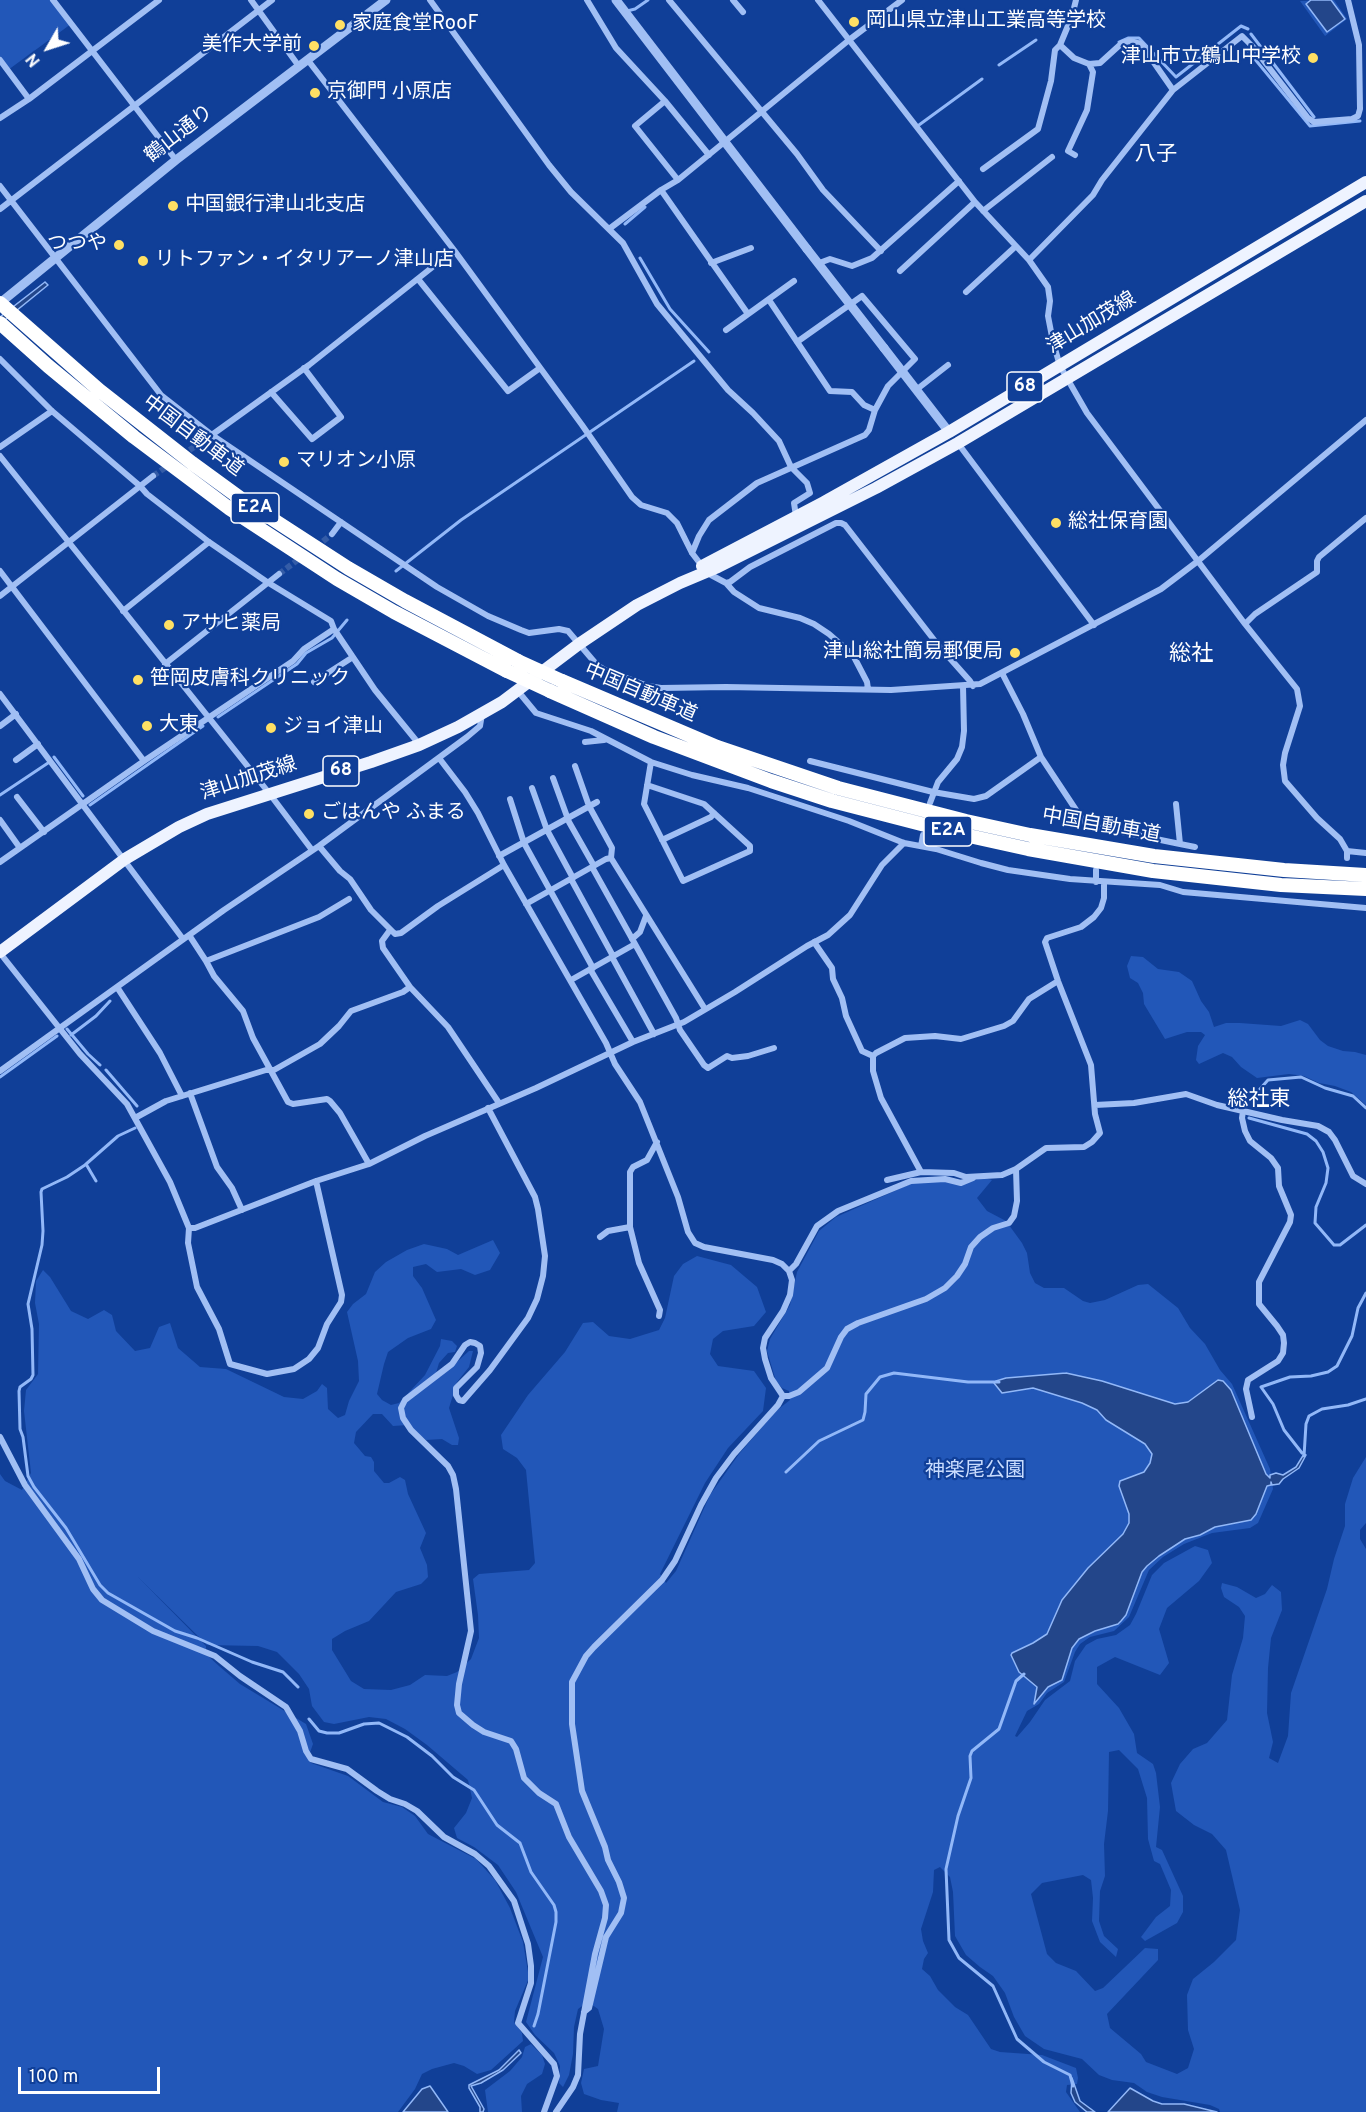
<!DOCTYPE html>
<meta charset="utf-8">
<style>
body{margin:0}
#map{position:relative;width:1366px;height:2112px;overflow:hidden;background:#103f98;font-family:Overpass,sans-serif}
canvas{display:block}
.north{position:absolute;left:18px;top:18px;width:60px;height:60px;-webkit-text-stroke:4px #103f98;paint-order:stroke;rotate:231deg;font-size:16px;font-weight:700;line-height:24px;text-align:center;color:#fff}
.north::after{content:'';display:block;margin:auto;width:21px;height:27px;background:#fff;clip-path:polygon(50% 0,100% 100%,50% 72%,0 100%)}
.scale{position:absolute;left:18px;top:2067px;width:142px;height:27px;box-sizing:border-box;border:3px solid #fff;border-top:0;padding-left:8px;font-size:18px;line-height:21px;white-space:nowrap;color:#fff;-webkit-text-stroke:4px #103f98;paint-order:stroke}
</style>
<div id="map">
<canvas width="1366" height="2112"></canvas>
<div class="north">N</div>
<div class="scale">100 m</div>
</div>
<script>
const ctx = document.querySelector('canvas').getContext('2d');
ctx.lineJoin = 'round';
function fillPath(path, color) {
  ctx.fillStyle = color;
  ctx.fill(path, 'evenodd');
}
function toPath(rows) {
  const path = new Path2D();
  for (const r of rows) {
    path.moveTo(r[0], r[1]);
    for (let i = 2; i < r.length; i += 2) path.lineTo(r[i], r[i + 1]);
  }
  return path;
}
function strokePath(path, color, width, dash) {
  ctx.strokeStyle = color;
  ctx.lineWidth = width;
  ctx.lineCap = dash ? 'butt' : 'round';
  ctx.setLineDash(dash || []);
  ctx.stroke(path);
}
function label(font, color, halo, rows, align = 'center') {
  ctx.font = font + ' Overpass,"Noto Sans JP",sans-serif';
  ctx.lineWidth = 4.5;
  ctx.setLineDash([]);
  ctx.textBaseline = 'middle';
  ctx.strokeStyle = halo;
  ctx.fillStyle = color;
  for (const [text, x, y, turn = 0] of rows) {
    ctx.save();
    ctx.translate(x, y);
    ctx.rotate((+turn || 0) * Math.PI / 180);
    ctx.textAlign = isNaN(turn) ? turn : align;
    if (halo) ctx.strokeText(text, 0, 0);
    ctx.fillText(text, 0, 0);
    ctx.restore();
  }
}
fillPath(toPath([
 [0,0,53,0,71,24,8,70,0,60],
 [1334,0,1347,19,1325,36,1300,1],
 [1131,956,1143,957,1158,969,1179,972,1192,981,1201,1001,1209,1012,1214,1027,1226,1023,1240,1023,1281,1026,1300,1020,1308,1024,1320,1040,1328,1046,1343,1051,1355,1052,1366,1055,1366,1105,1351,1092,1335,1086,1319,1083,1304,1076,1289,1074,1257,1078,1241,1067,1232,1057,1223,1053,1199,1064,1196,1060,1198,1046,1205,1035,1201,1032,1187,1032,1165,1039,1144,1004,1143,993,1138,983,1130,978,1127,966],
 [985,1178,992,1180,977,1198,987,1211,1006,1221,1022,1243,1027,1253,1030,1273,1035,1283,1044,1288,1064,1288,1083,1301,1090,1303,1105,1300,1138,1285,1148,1284,1178,1308,1190,1328,1205,1344,1220,1370,1232,1384,1270,1469,1273,1489,1258,1523,1250,1528,1212,1533,1184,1544,1163,1557,1149,1570,1129,1617,1114,1631,1090,1637,1080,1644,1075,1652,1064,1682,1047,1693,1039,1704,1027,1711,1015,1736,1017,1737,1030,1722,1045,1700,1070,1681,1075,1661,1086,1645,1097,1639,1116,1635,1130,1625,1136,1614,1152,1575,1164,1563,1195,1546,1208,1550,1212,1563,1199,1581,1167,1608,1159,1629,1169,1663,1160,1675,1115,1657,1097,1667,1097,1684,1119,1708,1134,1734,1137,1753,1153,1764,1156,1773,1160,1807,1156,1847,1162,1850,1183,1896,1183,1912,1177,1923,1145,1941,1141,1937,1156,1917,1170,1906,1171,1890,1160,1864,1154,1861,1148,1839,1147,1798,1138,1769,1119,1750,1109,1752,1108,1811,1104,1844,1105,1876,1100,1891,1099,1921,1104,1936,1118,1949,1116,1957,1100,1942,1092,1921,1093,1898,1091,1880,1083,1875,1042,1883,1031,1894,1047,1954,1056,1963,1076,1971,1095,1991,1103,1988,1145,1948,1158,1949,1158,1960,1107,2014,1110,2028,1141,2054,1146,2062,1177,2074,1188,2068,1194,2049,1188,2030,1187,1995,1193,1979,1214,1962,1236,1940,1240,1910,1226,1850,1212,1834,1194,1825,1176,1811,1171,1783,1180,1764,1193,1749,1207,1743,1227,1720,1232,1675,1243,1638,1245,1616,1239,1607,1224,1597,1221,1588,1222,1583,1237,1587,1256,1598,1265,1594,1272,1585,1281,1592,1282,1610,1271,1638,1268,1668,1267,1713,1273,1742,1269,1758,1278,1763,1288,1736,1291,1693,1327,1589,1334,1559,1345,1526,1345,1504,1353,1478,1366,1457,1366,1523,1360,1530,1360,1539,1366,1549,1366,2112,1220,2112,1219,2109,1210,2105,1162,2097,1147,2092,1134,2083,1112,2080,1099,2075,1082,2059,1044,2049,1025,2036,1014,2017,1005,1993,993,1976,980,1967,966,1955,955,1936,953,1892,950,1877,940,1867,934,1870,933,1892,921,1929,923,1941,928,1953,924,1959,922,1969,930,1976,938,1990,955,2007,968,2015,991,2049,1000,2052,1042,2055,1076,2068,1078,2078,1077,2084,1067,2085,1066,2092,1080,2112,617,2112,619,2103,601,2100,584,2094,581,2083,584,2069,598,2066,604,2029,598,2009,588,2002,578,2009,574,2027,573,2054,569,2075,563,2087,559,2083,560,2066,554,2053,535,2035,526,2022,543,1957,516,1892,498,1865,474,1847,457,1838,454,1828,466,1813,472,1798,468,1780,427,1745,405,1729,386,1719,369,1717,334,1724,324,1722,312,1706,309,1689,299,1674,277,1652,258,1646,207,1645,137,1576,206,1646,206,1654,219,1666,240,1684,306,1724,313,1744,308,1758,311,1763,348,1776,383,1802,402,1807,415,1816,428,1834,476,1859,495,1880,510,1908,523,1942,529,1978,515,2011,514,2022,522,2033,523,2041,491,2070,477,2074,464,2066,454,2063,432,2069,422,2074,415,2089,398,2112,0,2112,0,1474,5,1481,22,1490,31,1473,24,1411,26,1390,38,1374,39,1324,35,1303,36,1281,43,1270,50,1277,71,1311,88,1319,104,1310,112,1315,116,1331,135,1351,150,1348,159,1327,170,1323,178,1348,200,1367,226,1369,284,1397,303,1399,317,1391,322,1384,327,1388,328,1409,338,1418,345,1415,349,1401,359,1381,358,1361,347,1312,353,1304,366,1294,375,1272,386,1262,407,1250,424,1244,447,1249,458,1255,493,1240,500,1253,490,1270,475,1275,461,1269,437,1272,426,1264,413,1267,413,1276,422,1288,436,1320,431,1329,408,1338,388,1352,384,1364,377,1394,382,1400,391,1405,399,1403,425,1375,440,1346,441,1339,452,1341,457,1346,455,1352,448,1353,439,1363,436,1373,440,1377,469,1351,473,1351,469,1367,457,1382,449,1408,459,1438,458,1445,452,1445,442,1439,426,1440,408,1425,393,1426,382,1414,373,1414,356,1432,354,1443,365,1456,371,1457,374,1462,374,1471,384,1483,389,1483,400,1477,405,1480,408,1494,426,1533,420,1548,427,1565,428,1577,421,1584,396,1592,369,1621,345,1631,332,1639,332,1650,351,1681,364,1689,391,1690,410,1685,425,1675,447,1676,457,1672,471,1659,479,1638,478,1615,473,1579,479,1574,529,1570,535,1563,526,1470,517,1458,503,1449,501,1435,528,1395,565,1352,583,1323,593,1322,609,1336,630,1339,659,1330,665,1318,674,1276,683,1264,697,1256,731,1265,757,1287,766,1312,754,1326,723,1331,713,1339,710,1354,718,1366,754,1371,766,1388,763,1411,728,1448,705,1483,660,1574,666,1583,676,1571,710,1495,739,1454,776,1411,790,1400,789,1391,782,1388,776,1381,767,1351,770,1339,790,1305,797,1272,819,1231,836,1217,917,1181,944,1180,953,1183],
 [531,2044,542,2055,545,2064,542,2074,527,2084,521,2096,522,2112,488,2112,485,2090,510,2071,522,2057,525,2047]
]), '#2257b8');
const water = toPath([
 [1311,0,1331,0,1345,19,1327,32,1306,4,1311,0],
 [45,282,48,285,0,324,0,317,45,282],
 [1066,1373,1102,1381,1175,1404,1188,1402,1218,1380,1223,1381,1231,1390,1266,1474,1270,1478,1270,1475,1276,1473,1283,1475,1296,1467,1304,1454,1306,1455,1299,1468,1283,1479,1279,1484,1272,1485,1271,1482,1271,1485,1267,1486,1256,1514,1251,1520,1215,1527,1200,1535,1185,1539,1159,1556,1147,1566,1142,1572,1126,1615,1121,1621,1118,1624,1095,1631,1079,1639,1072,1648,1062,1680,1048,1687,1034,1704,1037,1687,1019,1672,1011,1655,1012,1653,1033,1643,1047,1634,1062,1600,1088,1568,1123,1534,1129,1523,1129,1514,1119,1486,1120,1481,1144,1472,1150,1463,1152,1454,1145,1444,1106,1420,1097,1410,1082,1403,1033,1388,1002,1393,994,1383,996,1381,1006,1378,1066,1373],
 [519,2050,521,2053,503,2070,481,2083,471,2086,484,2109,483,2112,480,2112,480,2107,469,2088,469,2085,499,2070,519,2050],
 [1072,2078,1080,2101,1095,2112,1087,2112,1075,2102,1071,2093,1072,2078],
 [430,2086,448,2112,403,2112,422,2089,430,2086],
 [1130,2088,1153,2101,1162,2104,1184,2104,1217,2112,1108,2112,1130,2088]
]);
fillPath(water, '#23468a');
strokePath(water, '#92b8f8', 1.5);
strokePath(toPath([
 [627,11,635,9,648,0],
 [1251,34,1314,117],
 [1119,42,1128,38,1139,38,1176,77,1241,26,1248,29],
 [1249,52,1310,126,1360,121],
 [999,65,1036,40],
 [919,125,982,79],
 [625,224,645,207],
 [640,258,670,309,709,352],
 [396,571,461,520,694,361],
 [218,717,297,664,306,653,332,638,347,620],
 [54,757,83,796],
 [0,795,48,763],
 [90,805,203,726],
 [67,1029,88,1054,100,1065],
 [71,1035,96,1016,110,1001],
 [106,1070,137,1106],
 [0,1077,57,1036],
 [1260,1089,1268,1080,1301,1077,1325,1088,1353,1096,1366,1108],
 [1249,1118,1307,1134,1316,1141,1323,1152,1328,1168,1326,1183,1316,1207,1315,1223,1334,1245,1340,1245,1366,1225],
 [135,1128,118,1136,85,1165,67,1177,42,1189,41,1192,43,1231,42,1245,28,1304,32,1329,33,1375,31,1379,20,1387,19,1391,20,1429,23,1437,28,1476,34,1487,66,1528,100,1585,108,1593,175,1631,197,1638,252,1662,283,1672,298,1687],
 [86,1164,96,1181],
 [1302,1453,1284,1430,1273,1404,1261,1387,1290,1377,1311,1376,1328,1372,1337,1366,1352,1336,1358,1308,1366,1293],
 [1304,1456,1306,1424,1309,1416,1322,1409,1348,1405,1366,1399],
 [786,1472,819,1441,863,1420,865,1412,866,1394,880,1377,894,1373,968,1382,999,1382],
 [1024,1674,1016,1681,999,1729,972,1751,970,1756,971,1778,958,1816,946,1869,949,1940,959,1958,993,1986,1017,2039,1044,2062,1070,2075,1073,2086],
 [309,1719,319,1731,327,1733,339,1733,364,1724,379,1723,407,1737,432,1756,453,1777,474,1790,497,1825,520,1843,531,1872,554,1905,556,1912,556,1922,538,2014,534,2026]
]), '#92b8f8', 3);
strokePath(toPath([
 [182,455,202,442],
 [153,476,169,465],
 [316,547,332,534],
 [279,574,303,556]
]), '#345ca7', 6, [6, 3]);
strokePath(toPath([
 [53,0,176,160],
 [251,0,298,65],
 [430,0,549,165,571,192,623,243,657,304,728,390,753,413,779,441,791,467,807,483,810,493,794,503,796,516],
 [587,0,616,48,665,101,709,155],
 [669,0,797,154,823,190,881,251],
 [733,0,743,12],
 [818,0,975,202,1029,260,1048,287,1050,301,1048,316,1053,342,1060,366,1087,413,1245,624,1297,689,1300,706,1285,753,1283,765,1285,781,1317,818,1340,839,1347,851,1347,858],
 [1060,45,1074,58,1089,64,1100,63,1122,43,1130,41,1141,44,1173,90],
 [307,59,454,250,582,425,632,497,641,505,667,513,677,523,692,553,702,566,711,575,726,583,734,592,759,608,800,618,814,624,829,634,853,655,867,682,868,689],
 [0,60,29,99],
 [665,101,635,126,678,180],
 [0,118,29,99,159,0],
 [1075,155,1068,151,1087,110,1093,72,1089,64],
 [983,169,1038,129,1051,81,1055,50,1060,45,1072,16,1076,0],
 [0,186,161,395,212,435,437,587,488,616,521,630,529,633,559,629,568,631,597,665,605,670,648,686,661,688,726,687,891,690,980,684,1161,589,1198,561,1366,420],
 [661,190,748,314],
 [0,209,272,0],
 [983,211,1052,157],
 [609,229,661,190,678,180,849,40,902,0],
 [1029,260,1093,195,1102,180,1173,90,1242,36,1253,47,1308,118,1314,122,1352,119,1358,116,1360,109,1359,45,1348,0],
 [822,262,830,259,852,266,872,258,959,181],
 [711,263,751,248],
 [900,271,975,202],
 [418,279,508,391,540,368],
 [966,292,1016,246],
 [769,300,830,391,852,392,864,405,875,410],
 [726,330,794,281],
 [0,359,52,411,140,486,147,494,209,542,267,582,331,621,334,629,375,690,419,744],
 [916,390,948,365],
 [271,392,312,439,341,417,304,368],
 [202,442,309,365,454,250],
 [957,442,1094,625],
 [0,447,52,411],
 [0,456,269,793,312,850],
 [332,534,341,522],
 [692,553,699,536,709,520,757,483,865,435,869,430,875,410,888,386,915,359,862,296,797,342],
 [0,571,144,761],
 [726,583,730,582,750,567,836,523,841,523,845,525,938,645,970,681,973,686],
 [0,596,153,476],
 [123,611,209,542],
 [1245,624,1255,614,1317,572,1317,561,1319,557,1366,518],
 [165,664,279,574],
 [1002,673,1023,714,1041,757,1086,825,1090,827,1103,828,1180,844],
 [314,682,353,657],
 [517,690,536,713,591,731,651,762,692,775,748,788,849,821,904,843,936,849,981,863,1008,870,1070,879,1160,885,1183,892,1366,908],
 [0,694,183,939],
 [0,726,16,714],
 [585,742,604,740],
 [439,758,465,792,478,813,504,865,606,1043,615,1064,640,1102,678,1197,688,1232,695,1243,704,1247,773,1260,782,1264,789,1271,792,1280,790,1295,783,1311,765,1338,763,1348,765,1359,771,1378,783,1396],
 [16,760,38,744],
 [810,761,933,792,974,799,986,796,1041,757],
 [575,766,589,806,612,848,611,858],
 [553,778,569,822,594,866],
 [647,785,704,804,750,846,750,851,683,881,644,804,651,762],
 [532,788,547,830,573,878],
 [17,797,44,832],
 [510,799,524,843,593,968],
 [930,803,938,782,957,759,962,747,964,731,963,686],
 [1176,804,1180,844,1195,847],
 [0,820,20,848],
 [662,840,711,817,714,813],
 [319,846,340,871,350,879,371,910,395,934,401,933,438,906,504,865],
 [921,846,923,835],
 [1347,851,1366,853],
 [499,856,597,802],
 [0,862,144,761,293,661,304,649,334,629],
 [1096,870,1096,882],
 [571,879,613,956],
 [526,904,606,859,611,858,705,1009],
 [189,935,206,961,214,976,243,1011,253,1038,288,1102,293,1104,327,1099,330,1101,340,1113,369,1164],
 [632,939,640,932,646,916],
 [814,942,832,968,833,979,842,998,846,1016,862,1051,873,1056],
 [635,944,676,1018,680,1030,704,1065,708,1068,727,1056,732,1058,748,1056,774,1048],
 [0,953,80,1054,127,1104,170,1182,189,1228,195,1228,316,1181,369,1164,425,1136,536,1088,633,1042,684,1022,735,992,807,946,828,935,850,915,882,865,904,843],
 [612,957,654,1034],
 [206,961,319,917,349,899],
 [590,969,633,1042],
 [571,980,635,944,592,867],
 [117,987,160,1053,182,1096],
 [410,987,448,1027,499,1103],
 [0,1071,224,910,319,846,467,737,480,726,482,714],
 [190,1093,217,1167,232,1188,242,1210],
 [1095,1105,1134,1103,1186,1094,1217,1105,1282,1120,1318,1126,1329,1132,1335,1140,1353,1176,1366,1184],
 [488,1108,535,1197,538,1209,545,1256,543,1276,537,1299,528,1318,490,1370,463,1401,459,1400,456,1395,456,1388,477,1367,481,1353,480,1346,475,1343,470,1342,465,1345,452,1364,405,1400,401,1408,403,1418,411,1430,448,1466,453,1475,456,1489,471,1631,459,1684,457,1705,459,1713,473,1725,484,1732,511,1741,516,1749,524,1778,539,1793,556,1804,569,1837,601,1891,606,1905,605,1918,595,1954,580,2034,578,2075,573,2087,556,2112],
 [1243,1111,1242,1118,1245,1131,1250,1141,1271,1158,1278,1168,1279,1186,1291,1215,1290,1222,1259,1282,1259,1304,1277,1326,1283,1335,1284,1343,1283,1353,1278,1361,1248,1380,1246,1389,1252,1417],
 [135,1118,166,1101,266,1070,274,1070,320,1044,339,1026,351,1011,403,992,410,987,383,948,382,941,390,930],
 [657,1142,647,1160,633,1167,630,1172,630,1227,639,1263,660,1310,659,1316],
 [921,1172,881,1098,873,1071,873,1056,876,1053,905,1038,935,1036,961,1039,1004,1026,1013,1021,1029,999,1058,981],
 [887,1180,921,1172,954,1173,966,1177,1002,1175,1016,1169,1046,1148,1084,1147,1092,1142,1100,1133,1095,1114,1091,1065,1058,981,1045,942,1047,938,1081,927,1094,917,1101,908,1104,898,1104,882],
 [189,1228,188,1243,197,1287,219,1329,230,1364,267,1374,294,1369,309,1359,318,1348,327,1324,341,1302,342,1295,316,1181],
 [600,1237,608,1231,630,1227],
 [789,1271,796,1264,817,1226,838,1211,911,1181,945,1179,961,1183,973,1178],
 [783,1396,789,1396,799,1392,827,1368,841,1337,847,1329,858,1323,926,1299,945,1288,957,1276,965,1264,971,1247,980,1237,993,1228,1009,1223,1014,1216,1017,1201,1016,1169],
 [0,1437,25,1485,79,1559,93,1589,102,1600,153,1631,215,1656,240,1676,286,1707,300,1731,306,1751,311,1759,347,1769,377,1791,390,1799,405,1804,417,1811,444,1837,475,1854,489,1866,514,1901,528,1944,531,1966,531,1983,518,2023,554,2064,557,2076,544,2112],
 [584,2012,589,2008,606,1937,621,1913,624,1898,619,1882,608,1860,605,1847,582,1791,572,1724,572,1682,586,1656,594,1647,662,1580,675,1561,701,1505,716,1478,734,1454,778,1405,783,1396]
]), '#a1bff4', 6);
strokePath(toPath([
 [616,0,807,249],
 [0,303,176,160,386,0],
 [884,348,949,432]
]), '#a1bff4', 9);
strokePath(toPath([
 [702,566,824,502,949,432,1366,182],
 [0,952,125,859,179,827,207,814,371,762,419,745,458,727,502,702,579,644,637,605,680,583,718,567,876,488,958,443,1366,201]
]), '#eef3ff', 12);
strokePath(toPath([
 [0,303,99,390,192,463,240,498,348,568,405,601,518,661],
 [0,323,48,366,134,437,230,509,337,579,394,612,507,671],
 [562,681,717,747,838,788,966,821,1030,835,1154,856,1284,870,1366,875],
 [550,691,654,737,771,781,832,801,960,834,1028,849,1153,871,1281,885,1366,889]
]), '#fff', 14);
strokePath(toPath([
 [807,249,884,348]
]), '#a1bff4', 9);
strokePath(toPath([
 [518,661,562,681],
 [507,671,550,691]
]), '#fff', 14);
for (const [x, y, r, color] of [
 [854,22,6,"#ffe064"],
 [340,25,6,"#ffe064"],
 [314,46,6,"#ffe064"],
 [1313,58,6,"#ffe064"],
 [315,93,6,"#ffe064"],
 [173,206,6,"#ffe064"],
 [119,245,6,"#ffe064"],
 [143,261,6,"#ffe064"],
 [284,462,6,"#ffe064"],
 [1056,523,6,"#ffe064"],
 [169,625,6,"#ffe064"],
 [1015,653,6,"#ffe064"],
 [138,680,6,"#ffe064"],
 [147,726,6,"#ffe064"],
 [271,728,6,"#ffe064"],
 [309,814,6,"#ffe064"]
]) {
  const dot = new Path2D();
  dot.arc(x, y, r, 0, 2 * Math.PI);
  ctx.fillStyle = color;
  ctx.fill(dot);
  strokePath(dot, '#103f98', 2);
}
for (const [x, y, w] of [
 [1025,387,36],
 [255,508,48],
 [341,771,36],
 [948,831,48]
]) {
  const box = new Path2D();
  box.roundRect(x - w / 2, y - 15, w, 30, 4.5);
  ctx.fillStyle = '#103f98';
  ctx.fill(box);
  strokePath(box, '#fff', 1.5);
}
label('bold 18px', '#fff', null, [
 ["68",1025,387],
 ["E2A",255,508],
 ["68",341,771],
 ["E2A",948,831]
]);
label('20px', '#fff', '#103f98', [
 ["岡山県立津山工業高等学校",866,22],
 ["家庭食堂RooF",352,25],
 ["美作大学前",302,46,"right"],
 ["津山市立鶴山中学校",1301,58,"right"],
 ["京御門 小原店",327,93],
 ["中国銀行津山北支店",185,206],
 ["つつや",107,245,"right"],
 ["リトファン・イタリアーノ津山店",155,261],
 ["マリオン小原",296,462],
 ["総社保育園",1068,523],
 ["アサヒ薬局",181,625],
 ["津山総社簡易郵便局",1003,653,"right"],
 ["笹岡皮膚科クリニック",150,680],
 ["大東",159,726],
 ["ジョイ津山",283,728],
 ["ごはんや ふまる",321,814]
], 'left');
label('20px', '#fff', '#103f98', [
 ["鶴山通り",180,135,-38],
 ["津山加茂線",1092,324,-31],
 ["中国自動車道",192,437,37],
 ["中国自動車道",640,694,23],
 ["津山加茂線",249,780,-18],
 ["中国自動車道",1101,827,10]
]);
label('20px', '#c9dcfe', '#103f98', [
 ["神楽尾公園",975,1472]
]);
label('21px', '#fff', '#103f98', [
 ["八子",1156,156],
 ["総社東",1259,1101]
]);
label('22px', '#fff', '#103f98', [
 ["総社",1191,656]
]);
</script>
